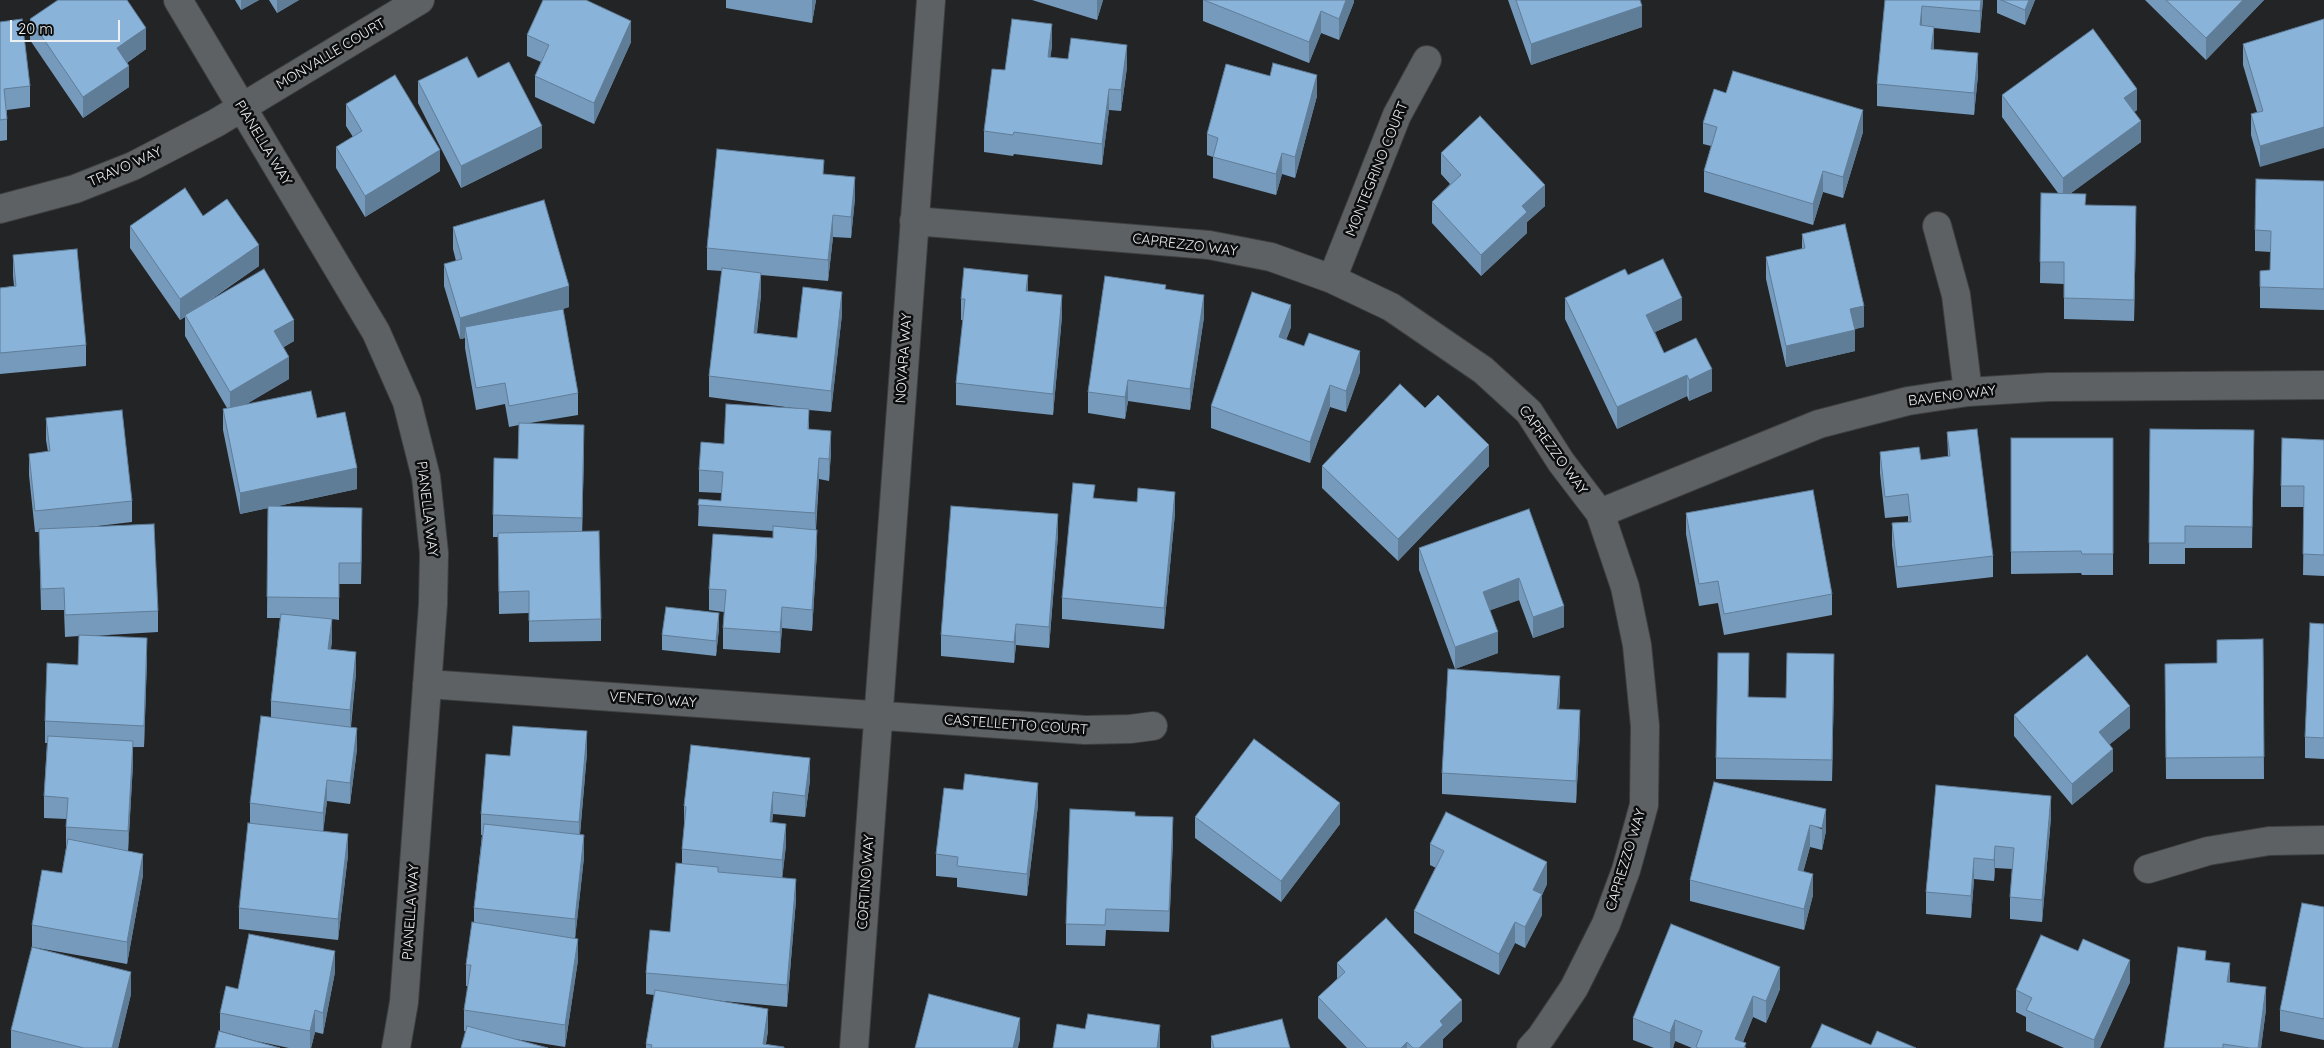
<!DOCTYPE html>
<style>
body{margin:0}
#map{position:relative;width:2324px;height:1048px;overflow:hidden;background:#222426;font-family:Quicksand,sans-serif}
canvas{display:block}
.scale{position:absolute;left:10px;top:20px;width:110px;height:22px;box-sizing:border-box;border:2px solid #edeff0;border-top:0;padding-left:6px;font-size:15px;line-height:18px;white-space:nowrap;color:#edeff0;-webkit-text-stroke:4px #0c0d0e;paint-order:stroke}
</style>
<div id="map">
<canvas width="2324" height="1048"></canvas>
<div class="scale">20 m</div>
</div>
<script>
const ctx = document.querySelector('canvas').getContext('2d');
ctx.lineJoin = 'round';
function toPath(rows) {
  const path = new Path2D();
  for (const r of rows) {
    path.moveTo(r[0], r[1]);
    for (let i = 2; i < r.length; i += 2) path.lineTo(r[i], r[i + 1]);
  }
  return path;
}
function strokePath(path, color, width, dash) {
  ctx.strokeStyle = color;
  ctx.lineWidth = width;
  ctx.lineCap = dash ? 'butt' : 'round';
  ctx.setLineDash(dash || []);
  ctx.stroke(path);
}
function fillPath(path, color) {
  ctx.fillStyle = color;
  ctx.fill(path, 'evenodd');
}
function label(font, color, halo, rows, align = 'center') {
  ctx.font = font + ' Quicksand,sans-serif';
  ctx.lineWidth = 5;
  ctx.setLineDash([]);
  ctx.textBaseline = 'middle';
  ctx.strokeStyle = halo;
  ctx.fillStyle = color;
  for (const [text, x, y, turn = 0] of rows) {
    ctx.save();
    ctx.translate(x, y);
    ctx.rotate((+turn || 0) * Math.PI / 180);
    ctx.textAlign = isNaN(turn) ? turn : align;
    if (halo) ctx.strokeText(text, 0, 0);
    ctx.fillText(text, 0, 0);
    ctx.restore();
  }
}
const minor = toPath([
 [178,0,376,332,407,402,426,477,434,553,433,604,404,1002,396,1048],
 [0,209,75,189,133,166,216,123,420,0],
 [914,221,1209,245,1271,257,1332,279,1391,307,1483,370,1529,412,1561,462,1600,513,1625,587,1637,645,1645,726,1644,805,1626,870,1606,924,1574,988,1541,1037,1531,1048],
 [1937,226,1956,295,1968,392],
 [1332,279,1397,115,1427,60],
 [1600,513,1819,424,1908,401,1968,392,2048,387,2324,385],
 [427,684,1085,730,1130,729,1153,726],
 [2148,869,2208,851,2269,841,2324,840],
 [854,1048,931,0]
]);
strokePath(minor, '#3d3f40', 30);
strokePath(minor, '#5e6163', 28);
fillPath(toPath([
 [235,0,259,0,241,10],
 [269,0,299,0,277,13],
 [726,0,816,0,812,23,726,8],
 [1032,0,1103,0,1097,20],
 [1203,0,1354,0,1354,2,1339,40,1321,33,1309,63,1203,21],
 [1508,0,1640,0,1642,27,1531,65],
 [1885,0,1983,0,1980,33,1934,28,1934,49,1978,75,1974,115,1877,106,1877,84],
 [1997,0,2035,0,2025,25,1997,13],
 [2145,0,2264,0,2206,60],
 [30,19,146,49,127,63,129,87,83,118,30,40],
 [2324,19,2260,167,2251,135,2251,114,2257,112,2243,65,2243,44],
 [0,22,30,86,30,107,7,110,7,140,0,141],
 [527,35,631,42,594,124,535,97,535,76,541,62,527,56],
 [1052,46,1050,57,1127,67,1121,111,1109,110,1102,165,1014,154,1013,156,984,152,984,131,1005,70],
 [478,78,542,148,461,188,418,103,418,81],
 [2002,95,2137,110,2134,112,2141,142,2071,193,2086,205,2136,227,2134,321,2064,319,2064,284,2040,283,2041,193,2058,193,2002,117],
 [1317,96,1295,178,1282,174,1276,195,1213,178,1213,157,1207,155,1207,134],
 [346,104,440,171,365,217,336,168,336,147,353,137,346,126],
 [1703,123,1863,132,1843,198,1823,192,1813,225,1704,192,1704,171,1711,146,1703,144],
 [1441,153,1545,206,1527,222,1527,233,1481,276,1432,223,1432,202,1450,184,1441,174],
 [824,174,855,198,851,238,833,237,828,281,761,275,761,295,757,333,797,338,842,314,831,412,809,410,809,429,831,452,829,481,819,479,816,530,817,551,812,631,782,628,780,653,723,649,723,628,724,612,709,610,709,589,773,538,773,531,698,526,699,499,721,501,722,493,699,492,699,470,724,444,801,409,709,397,709,376,722,271,707,270,707,248],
 [2324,181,2324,310,2260,308,2260,271,2270,270,2271,252,2255,251,2255,230],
 [203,216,259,266,209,301,294,341,284,347,289,379,246,404,317,418,357,489,278,506,362,529,361,584,339,584,339,620,332,619,332,640,331,649,356,673,351,727,357,749,350,804,327,801,323,831,348,855,338,940,239,929,239,908,250,823,250,803,271,717,271,701,280,618,267,618,268,508,240,514,223,430,223,409,227,408,185,336,185,317,180,320,130,248,130,226],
 [453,227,569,307,563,309,578,393,578,415,530,423,584,446,582,532,601,619,601,641,529,642,529,613,499,614,498,537,493,537,493,515,518,459,519,425,509,427,505,404,476,410,465,348,465,338,460,339,444,286,444,264,456,261,453,249],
 [1802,234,1864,327,1855,329,1855,351,1786,367,1766,279,1766,257,1802,249],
 [13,255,86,345,86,366,0,374,0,288,14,286,13,276],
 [1628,275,1682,320,1655,332,1664,353,1712,391,1689,401,1687,396,1617,429,1565,319,1565,298],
 [1166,289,1204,317,1190,410,1128,401,1125,419,1088,413,1088,392],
 [1028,291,1062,316,1053,415,956,405,956,383,963,320,961,320,961,299],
 [1291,327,1286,340,1360,372,1346,412,1330,407,1310,463,1211,428,1211,406],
 [1425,408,1489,466,1398,561,1322,488,1322,466],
 [46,418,132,501,132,522,89,527,158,611,158,632,91,636,147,659,144,747,133,747,133,763,128,851,143,875,127,964,32,947,32,925,62,873,66,848,66,819,44,818,44,796,47,743,45,743,45,721,78,665,79,636,65,637,64,610,41,610,39,532,35,532,29,475,29,454,48,452,46,440],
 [2150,429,2254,430,2252,548,2185,548,2185,564,2149,564],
 [1947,432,1993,556,1993,577,1897,588,1892,545,1892,523,1908,522,1908,516,1885,518,1880,473,1880,452,1921,460,1948,457],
 [2011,438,2113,438,2113,575,2082,575,2081,573,2011,574],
 [2324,440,2324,576,2303,575,2304,507,2281,507,2281,486],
 [1095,498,1175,513,1164,629,1062,619,1062,598],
 [1529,509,1564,627,1533,638,1519,600,1490,610,1498,653,1455,669,1419,570,1419,548],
 [1686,513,1832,594,1832,615,1724,635,1718,603,1699,606,1686,534],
 [1058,535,1049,648,1016,645,1014,663,941,656,941,635],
 [2324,624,2324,759,2305,758,2305,737],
 [719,628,716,656,662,650,662,635],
 [2263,639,2264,779,2166,779,2165,664,2217,663,2217,640],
 [1749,674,1748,697,1786,698,1834,675,1832,781,1716,779,1716,758],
 [1560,698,1559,709,1580,731,1576,803,1442,794,1442,773],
 [2014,715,2130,728,2110,744,2113,771,2072,805,2014,736],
 [587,753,580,835,584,857,575,938,578,960,565,1047,464,1031,464,1010,468,986,466,986,466,965,474,923,474,908,482,835,481,835,481,814,510,756],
 [810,780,805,817,773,814,772,822,786,845,782,878,796,900,787,1007,712,1000,768,1031,766,1044,784,1048,646,1048,646,1044,654,995,646,994,646,973,670,932,682,864,682,849,684,828,684,806],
 [1714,782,1826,831,1822,850,1810,847,1803,872,1813,895,1804,930,1690,901,1690,880],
 [1936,785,2051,817,2042,922,2010,919,2010,897,2012,869,1995,868,1994,881,1974,879,1971,918,1926,914,1926,892],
 [1038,805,1027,896,957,887,957,878,936,876,936,854],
 [1135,816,1173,839,1169,932,1106,930,1105,946,1066,945,1066,924],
 [1195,817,1340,824,1281,902,1195,838],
 [1430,844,1547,884,1542,895,1542,915,1525,948,1515,943,1499,975,1414,933,1414,911,1436,868,1430,865],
 [2324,907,2324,1040,2280,1031,2280,1010],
 [2206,960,2230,982,2266,1009,2261,1048,2164,1048],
 [1337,963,1462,1021,1443,1039,1443,1047,1442,1048,1347,1048,1318,1018,1318,997,1337,979],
 [335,972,323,1034,315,1032,311,1048,289,1048,256,1041,220,1031,220,1013,238,989],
 [2130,982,2100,1048,2064,1048,2026,1031,2026,1017,2016,1012,2016,990],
 [1780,989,1766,1023,1753,1017,1743,1042,1746,1048,1692,1048,1675,1041,1673,1048,1654,1048,1633,1040,1633,1018],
 [131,994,118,1048,11,1048,11,1030],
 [1211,1036,1290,1048,1211,1048]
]), '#769abb');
fillPath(toPath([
 [241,0,259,0,241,10],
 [277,0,299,0,277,13],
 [812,0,816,0,812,23],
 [1097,0,1103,0,1097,20],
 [1346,0,1354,0,1354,2,1339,40,1339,19],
 [1981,0,1983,0,1980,33,1980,11],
 [2029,0,2035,0,2025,25,2025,10],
 [2243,0,2264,0,2206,60,2206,38],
 [1642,6,1642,27,1531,65,1531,44],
 [1922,6,1922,27,1920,25],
 [1321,11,1321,33,1309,63,1309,42],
 [631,21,631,42,594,124,594,103],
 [1052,24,1052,46,1048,78,1048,57],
 [1934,27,1934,48,1931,70,1931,49],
 [146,28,146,49,117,70,117,48],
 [1127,45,1127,67,1121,111,1121,90],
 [1978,53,1978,75,1974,115,1974,93],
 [129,66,129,87,83,118,83,97],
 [1317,75,1317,96,1295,178,1295,157],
 [1109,89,1109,110,1102,165,1102,144],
 [2137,89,2137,110,2124,120,2124,98],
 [1863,110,1863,132,1843,198,1843,177],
 [2141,121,2141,142,2063,199,2063,178],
 [542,126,542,148,461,188,461,166],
 [2324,127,2324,148,2260,167,2260,146],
 [440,150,440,171,365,217,365,196],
 [1282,153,1282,174,1276,195,1276,174],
 [1823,171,1823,192,1813,225,1813,204],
 [855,177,855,198,851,238,851,217],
 [1545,185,1545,206,1527,222,1527,233,1481,276,1481,255,1522,206],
 [2136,206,2136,227,2134,321,2134,300],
 [833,215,833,237,828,281,828,260],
 [259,245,259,266,186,316,185,315,185,317,180,320,180,299],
 [761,273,761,295,754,354,754,333],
 [1028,275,1028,297,1026,291],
 [569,286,569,307,467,337,465,327,465,338,460,339,460,318],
 [842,292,842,314,831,412,831,391],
 [1062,295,1062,316,1053,415,1053,394],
 [1204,295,1204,317,1190,410,1190,389],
 [1682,298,1682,320,1646,336,1646,315],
 [1291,305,1291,327,1279,359,1279,337],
 [1864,306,1864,327,1850,330,1850,309],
 [294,320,294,341,274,352,274,331],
 [1855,330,1855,351,1786,367,1786,346],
 [1360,351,1360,372,1346,412,1346,391],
 [289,357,289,379,230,414,230,392],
 [1712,369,1712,391,1689,401,1689,380],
 [1687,375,1687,396,1617,429,1617,407],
 [1128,380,1128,401,1125,419,1125,397],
 [1330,385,1330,407,1310,463,1310,442],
 [584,425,584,446,582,539,582,518],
 [831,431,831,452,829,481,829,459],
 [1489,445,1489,466,1398,561,1398,539],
 [819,458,819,479,815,534,815,513],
 [357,468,357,489,240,514,240,493],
 [1175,492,1175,513,1164,629,1164,608],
 [362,508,362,529,361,584,361,563],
 [1058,514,1058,535,1049,648,1049,627],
 [817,530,817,551,812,631,812,610],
 [1519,578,1519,600,1483,613,1483,592],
 [1564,606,1564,627,1533,638,1533,617],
 [782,607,782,628,780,653,780,632],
 [719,613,719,628,716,656,716,641],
 [332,619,332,640,328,670,328,649],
 [1016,624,1016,645,1014,663,1014,642],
 [1498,632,1498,653,1455,669,1455,647],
 [147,638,147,659,144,747,144,726],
 [356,652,356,673,350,731,350,710],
 [1834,654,1834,675,1832,781,1832,760],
 [1560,676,1560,698,1557,730,1557,709],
 [2130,706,2130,728,2099,753,2099,732],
 [1580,710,1580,731,1576,803,1576,781],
 [357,728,357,749,350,804,350,783],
 [587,731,587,753,579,844,579,822],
 [133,741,133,763,128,852,128,831],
 [2113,749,2113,771,2072,805,2072,784],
 [810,758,810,780,805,817,805,796],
 [327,780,327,801,323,834,323,813],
 [1038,783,1038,805,1027,896,1027,874],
 [773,792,773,814,770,843,770,822],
 [2051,796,2051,817,2042,922,2042,900],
 [1340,803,1340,824,1281,902,1281,881],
 [1826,809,1826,831,1822,850,1822,828],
 [1173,817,1173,839,1169,932,1169,911],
 [786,824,786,845,782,881,782,860],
 [1810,825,1810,847,1798,892,1798,870],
 [348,834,348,855,338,940,338,919],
 [584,835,584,857,575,940,575,919],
 [1995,846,1995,868,1994,881,1994,860],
 [143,854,143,875,127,964,127,942],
 [1974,858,1974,879,1971,918,1971,896],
 [1547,862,1547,884,1542,895,1542,915,1525,948,1525,927,1533,890],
 [1813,874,1813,895,1804,930,1804,909],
 [796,879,796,900,787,1007,787,985],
 [1515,922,1515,943,1499,975,1499,954],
 [578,939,578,960,565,1047,565,1025],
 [335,951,335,972,323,1034,323,1013],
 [2130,960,2130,982,2100,1048,2094,1048,2094,1040],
 [2230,963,2230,985,2227,982],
 [1780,967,1780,989,1766,1023,1766,1001],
 [131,972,131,994,118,1048,112,1048],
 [2266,987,2266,1009,2261,1048,2258,1048],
 [1753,996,1753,1017,1740,1048,1735,1039],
 [1462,1000,1462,1021,1443,1039,1443,1047,1442,1048,1419,1048,1440,1021],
 [768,1009,768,1031,765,1048,763,1044],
 [315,1010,315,1032,311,1048,310,1048,310,1031],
 [1020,1018,1020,1040,1018,1048,1013,1048],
 [1675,1020,1675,1041,1673,1048,1670,1048,1670,1033],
 [1160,1025,1160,1048,1157,1048],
 [1407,1042,1407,1048,1401,1048]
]), '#607d98');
const building = toPath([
 [58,0,127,0,146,28,117,48,129,66,83,97,30,19,58,0],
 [543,0,586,0,631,21,594,103,535,76,549,45,527,35,543,0],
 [1204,0,1346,0,1339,19,1321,11,1309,42,1204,0],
 [1516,0,1640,0,1642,6,1531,44,1516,0],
 [1885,0,1981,0,1980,11,1922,6,1920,25,1934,27,1931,49,1978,53,1974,93,1877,84,1885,0],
 [2001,0,2029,0,2025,10,2001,0],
 [2166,0,2243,0,2206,38,2166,0],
 [22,19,30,86,4,89,7,119,0,120,0,22,22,19],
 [1012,19,1052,24,1048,57,1068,59,1071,38,1127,45,1121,90,1109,89,1102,144,1014,132,1013,135,984,131,992,69,1005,70,1012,19],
 [2324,19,2324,127,2260,146,2251,114,2263,111,2243,44,2324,19],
 [2093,29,2137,89,2124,98,2141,121,2063,178,2002,95,2093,29],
 [467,57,478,78,509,62,542,126,461,166,418,81,467,57],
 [1273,63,1317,75,1295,157,1282,153,1276,174,1213,157,1218,138,1207,134,1226,64,1270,76,1273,63],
 [1733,71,1863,110,1843,177,1823,171,1813,204,1704,171,1717,127,1703,123,1714,89,1726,93,1733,71],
 [395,75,440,150,365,196,336,147,362,131,346,104,395,75],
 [1480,116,1545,185,1522,206,1527,212,1481,255,1432,202,1461,175,1441,153,1480,116],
 [717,149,824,160,823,174,855,177,851,217,833,215,828,260,707,248,717,149],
 [2256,179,2324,181,2324,289,2260,287,2260,271,2270,270,2271,231,2255,230,2256,179],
 [185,188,203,216,227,199,259,245,180,299,130,226,185,188],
 [2041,193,2086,194,2085,205,2136,206,2134,300,2064,298,2064,262,2040,262,2041,193],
 [544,200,569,286,460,318,444,264,462,259,453,227,544,200],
 [1845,224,1864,306,1850,309,1855,330,1786,346,1766,257,1805,248,1802,234,1845,224],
 [77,249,86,345,0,353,0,288,16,286,13,255,77,249],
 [1663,259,1682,298,1646,315,1664,353,1696,338,1712,369,1689,380,1687,375,1617,407,1565,298,1625,269,1628,275,1663,259],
 [722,268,761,273,754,333,797,338,803,287,842,292,831,391,709,376,722,268],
 [964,268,1028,275,1026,291,1062,295,1053,394,956,383,965,299,961,299,964,268],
 [264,269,294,320,274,331,289,357,230,392,185,315,264,269],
 [1105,276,1166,285,1165,289,1204,295,1190,389,1128,380,1125,397,1088,392,1105,276],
 [1252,292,1291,305,1279,337,1304,346,1309,333,1360,351,1346,391,1330,385,1310,442,1211,406,1252,292],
 [563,309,578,393,509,406,505,383,476,388,465,327,563,309],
 [1400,384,1425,408,1438,395,1489,445,1398,539,1322,466,1400,384],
 [311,391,317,418,345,412,357,468,240,493,223,409,311,391],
 [726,404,809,409,808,429,831,431,829,459,819,458,815,513,698,505,699,499,721,501,723,472,699,470,701,442,724,444,726,404],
 [122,410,132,501,35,511,29,454,50,451,46,418,122,410],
 [519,423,584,425,582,518,493,515,494,458,518,459,519,423],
 [1977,429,1993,556,1897,567,1892,523,1911,522,1908,494,1885,497,1880,452,1919,447,1921,460,1950,456,1947,432,1977,429],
 [2150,429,2254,430,2252,527,2185,526,2185,543,2149,543,2150,429],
 [2011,438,2113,438,2113,554,2082,554,2081,551,2011,552,2011,438],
 [2282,438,2324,440,2324,555,2303,554,2304,486,2281,486,2282,438],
 [1073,483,1095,485,1093,498,1137,502,1138,488,1175,492,1164,608,1062,598,1073,483],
 [1813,490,1832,594,1724,614,1718,581,1699,584,1686,513,1813,490],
 [268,506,362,508,361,563,339,563,339,598,267,597,268,506],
 [951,506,1058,514,1049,627,1016,624,1014,642,941,635,951,506],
 [1529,509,1564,606,1533,617,1519,578,1483,592,1498,632,1455,647,1419,548,1529,509],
 [154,524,158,611,65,615,64,588,41,589,39,529,154,524],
 [773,526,817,530,812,610,782,607,780,632,723,628,726,590,709,589,713,534,773,538,773,526],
 [599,531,601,619,529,621,529,591,499,592,498,533,599,531],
 [666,607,719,613,716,641,662,635,666,607],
 [281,614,332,619,328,649,356,652,350,710,271,701,281,614],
 [2310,623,2324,624,2324,738,2305,737,2310,623],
 [79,635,147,638,144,726,45,721,47,663,78,665,79,635],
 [2263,639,2264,757,2166,758,2165,664,2217,663,2217,640,2263,639],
 [1718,653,1749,653,1748,697,1786,698,1787,653,1834,654,1832,760,1716,758,1718,653],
 [2087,655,2130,706,2099,732,2113,749,2072,784,2014,715,2087,655],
 [1448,669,1560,676,1557,709,1580,710,1576,781,1442,773,1448,669],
 [261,716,357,728,350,783,327,780,323,813,250,803,261,716],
 [513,726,587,731,579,822,481,814,486,754,510,756,513,726],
 [48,736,133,741,128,831,66,827,68,798,44,796,48,736],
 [1254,739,1340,803,1281,881,1195,817,1254,739],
 [691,745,810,758,805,796,773,792,770,822,786,824,782,860,682,849,686,807,684,806,691,745],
 [965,774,1038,783,1027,874,957,866,958,857,936,854,944,788,963,790,965,774],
 [1714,782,1826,809,1822,828,1810,825,1798,870,1813,874,1804,909,1690,880,1714,782],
 [1936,785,2051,796,2042,900,2010,897,2014,848,1995,846,1994,860,1974,858,1971,896,1926,892,1936,785],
 [1070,809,1135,812,1135,816,1173,817,1169,911,1106,909,1105,925,1066,924,1070,809],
 [1446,812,1547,862,1533,890,1542,894,1525,927,1515,922,1499,954,1414,911,1444,851,1430,844,1446,812],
 [248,823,348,834,338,919,239,908,248,823],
 [484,824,584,835,575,919,474,908,484,824],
 [68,839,143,854,127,942,32,925,42,870,62,873,68,839],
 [676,863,718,867,718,872,796,879,787,985,646,973,650,930,670,932,676,863],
 [2302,903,2324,907,2324,1019,2280,1010,2302,903],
 [1386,918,1462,1000,1440,1021,1443,1025,1419,1048,1413,1048,1407,1042,1401,1048,1367,1048,1318,997,1345,972,1337,963,1386,918],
 [472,922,578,939,565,1025,464,1010,471,965,466,965,472,922],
 [1671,924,1780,967,1766,1001,1753,996,1735,1039,1746,1043,1744,1048,1698,1048,1696,1047,1702,1031,1675,1020,1670,1033,1633,1018,1671,924],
 [249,934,335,951,323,1013,315,1010,310,1031,220,1013,226,986,238,989,249,934],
 [2041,935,2078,951,2083,939,2130,960,2094,1040,2026,1010,2032,998,2016,990,2041,935],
 [32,947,131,972,112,1048,84,1048,11,1030,32,947],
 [2178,947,2206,951,2205,960,2230,963,2227,982,2266,987,2258,1048,2250,1048,2223,1044,2223,1048,2164,1048,2178,947],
 [655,990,768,1009,763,1044,784,1047,784,1048,651,1048,652,1045,646,1044,655,990],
 [929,994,1020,1018,1013,1048,915,1048,929,994],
 [1088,1014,1160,1025,1157,1048,1053,1048,1057,1024,1085,1029,1088,1014],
 [1282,1019,1290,1048,1213,1048,1214,1048,1211,1036,1282,1019],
 [1822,1024,1871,1045,1877,1031,1916,1048,1811,1048,1822,1024],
 [467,1026,548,1048,461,1048,467,1026],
 [219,1031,280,1048,215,1048,219,1031]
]);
fillPath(building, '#89b3d9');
strokePath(building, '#607d98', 1);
label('14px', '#edeff0', '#0c0d0e', [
 ["MONVALLE COURT",331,54,-31],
 ["PIANELLA WAY",263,143,59],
 ["TRAVO WAY",125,167,-24],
 ["MONTEGRINO COURT",1377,169,-68],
 ["CAPREZZO WAY",1185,245,7],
 ["NOVARA WAY",904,358,-86],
 ["BAVENO WAY",1952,396,-7],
 ["CAPREZZO WAY",1553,450,54],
 ["PIANELLA WAY",427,509,83],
 ["VENETO WAY",653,700,4],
 ["CASTELLETTO COURT",1016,725,4],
 ["CAPREZZO WAY",1626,860,-73],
 ["CORTINO WAY",866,882,-86],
 ["PIANELLA WAY",411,912,-86]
]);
</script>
